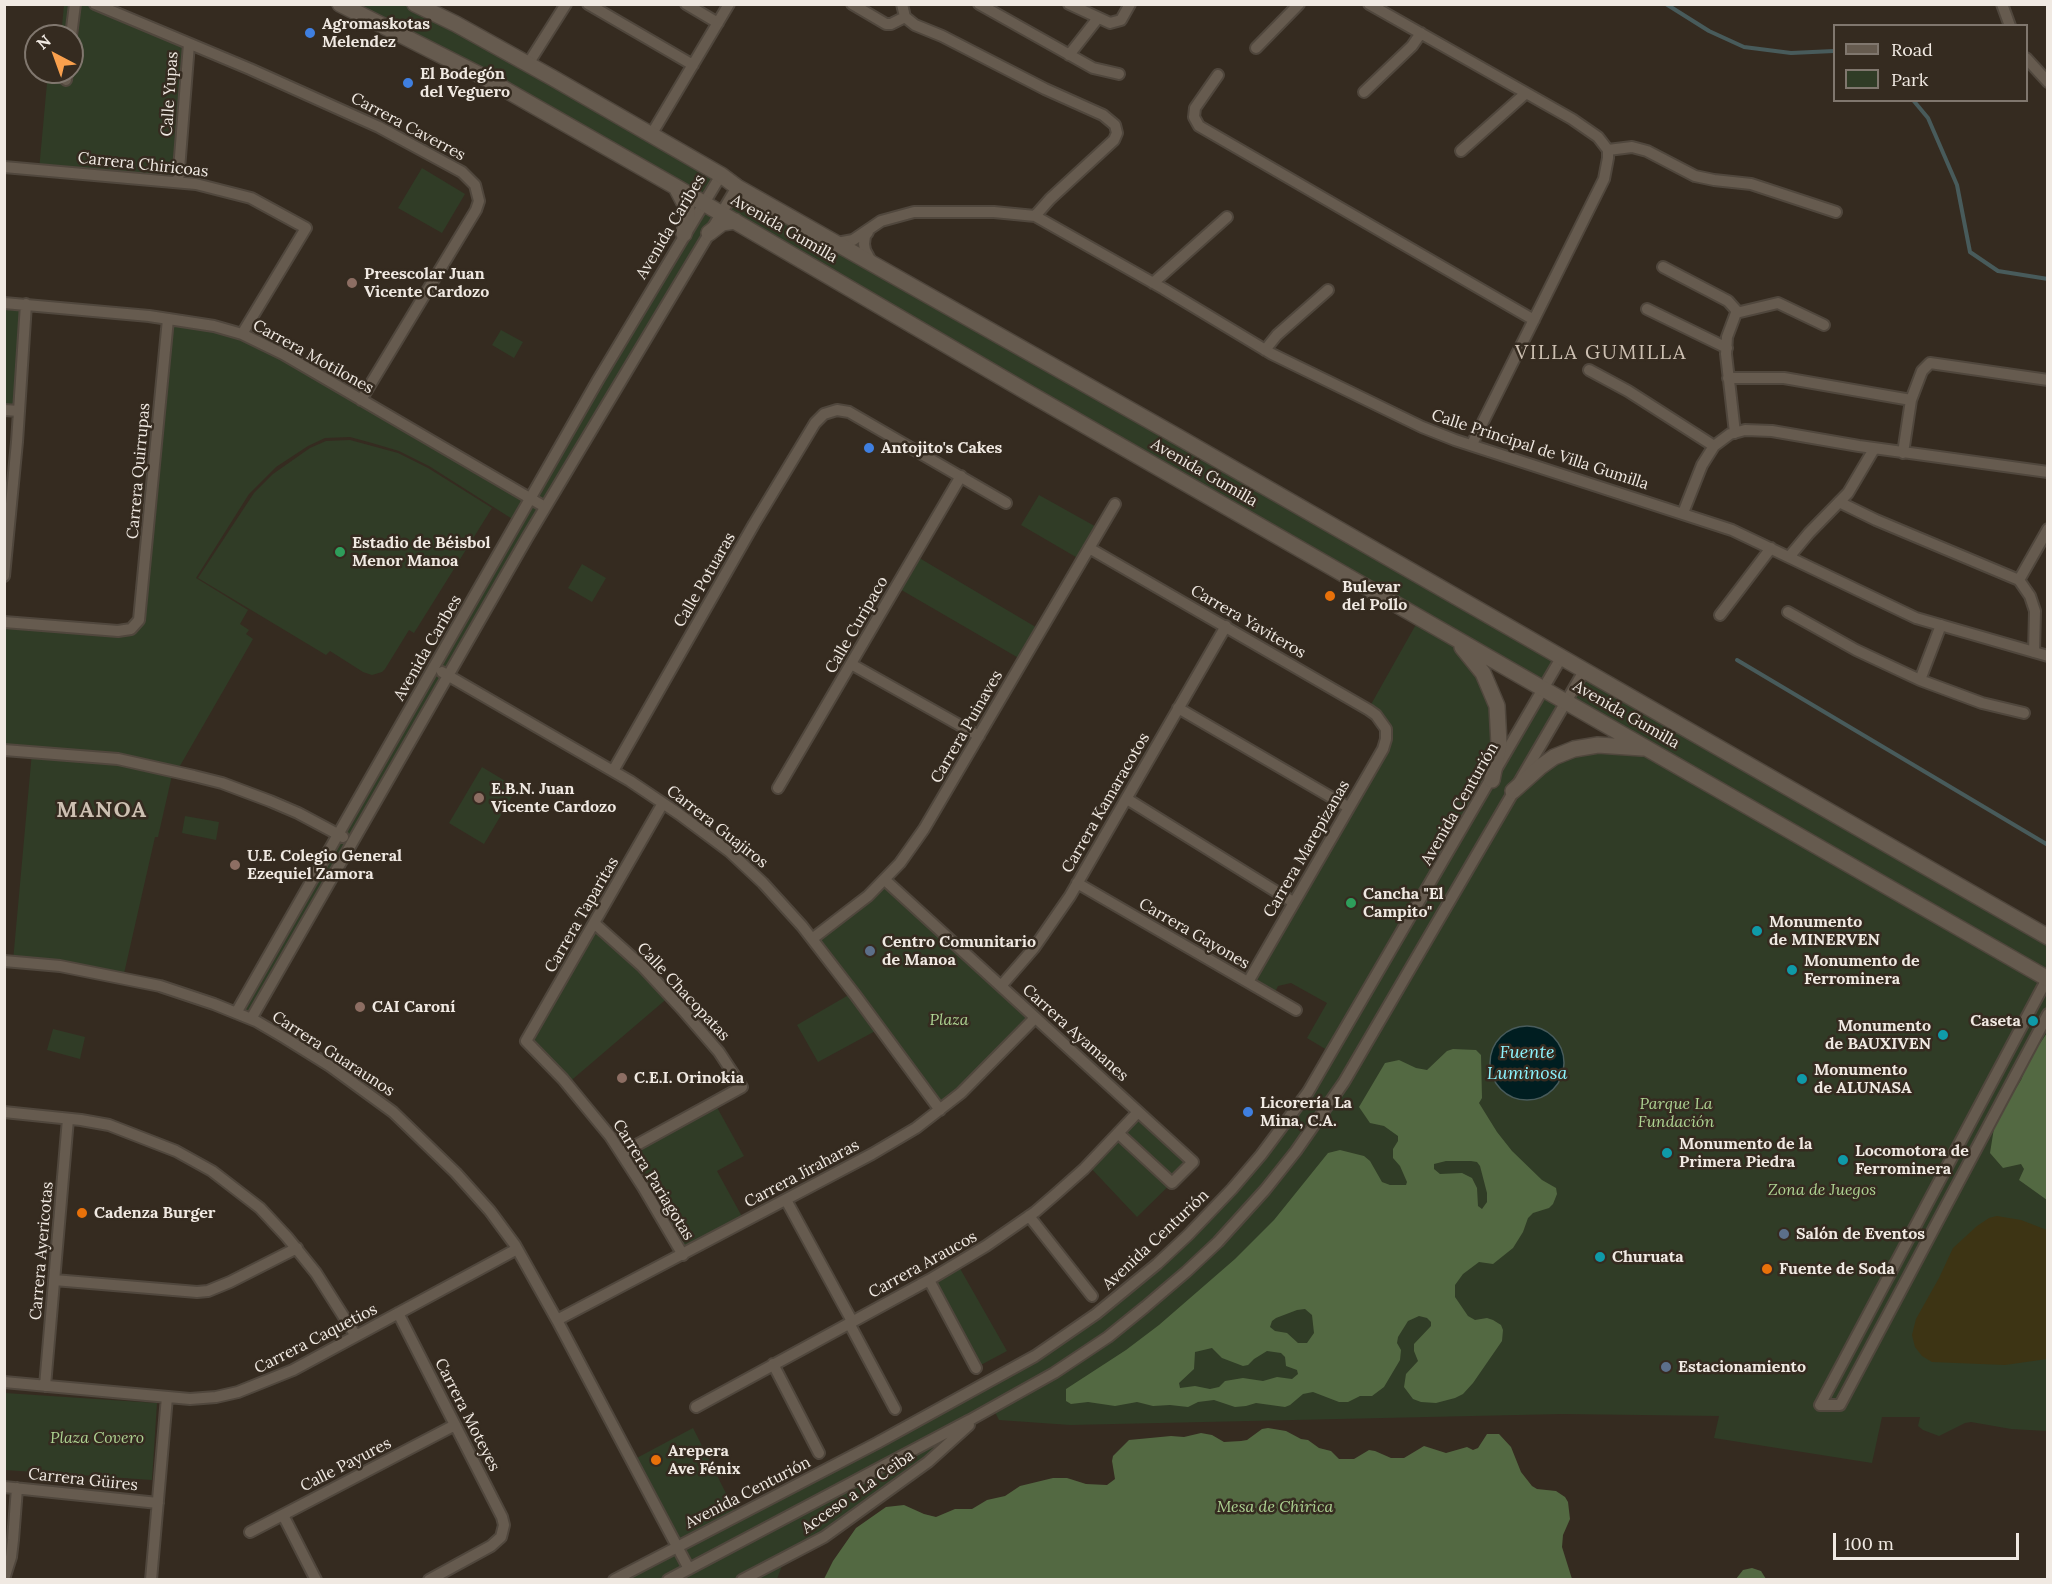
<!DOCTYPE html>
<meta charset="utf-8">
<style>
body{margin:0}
#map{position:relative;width:2052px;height:1584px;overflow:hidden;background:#352b20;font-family:Lora,serif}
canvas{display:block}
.frame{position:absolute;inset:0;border:6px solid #f0e9e2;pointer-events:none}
.legend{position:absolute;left:1833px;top:24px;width:195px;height:78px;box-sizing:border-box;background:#352b20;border:2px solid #80776e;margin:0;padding:8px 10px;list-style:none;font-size:18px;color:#f0e9e2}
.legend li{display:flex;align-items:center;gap:12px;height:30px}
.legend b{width:30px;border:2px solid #80776e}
.north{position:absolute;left:24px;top:24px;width:60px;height:60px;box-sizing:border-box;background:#352b20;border:2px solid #80776e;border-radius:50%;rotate:319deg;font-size:16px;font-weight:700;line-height:24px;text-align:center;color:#f0e9e2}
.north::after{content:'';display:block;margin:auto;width:21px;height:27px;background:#f9a04d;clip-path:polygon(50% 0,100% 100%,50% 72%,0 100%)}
.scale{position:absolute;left:1833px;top:1533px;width:186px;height:27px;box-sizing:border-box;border:3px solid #f0e9e2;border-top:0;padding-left:8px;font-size:18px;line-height:21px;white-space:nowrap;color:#f0e9e2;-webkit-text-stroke:4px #352b20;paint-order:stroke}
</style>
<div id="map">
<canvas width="2052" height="1584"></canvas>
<div class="frame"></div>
<ul class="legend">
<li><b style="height:8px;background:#665b4f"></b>Road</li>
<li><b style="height:16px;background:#303c26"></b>Park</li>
</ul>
<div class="north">N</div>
<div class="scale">100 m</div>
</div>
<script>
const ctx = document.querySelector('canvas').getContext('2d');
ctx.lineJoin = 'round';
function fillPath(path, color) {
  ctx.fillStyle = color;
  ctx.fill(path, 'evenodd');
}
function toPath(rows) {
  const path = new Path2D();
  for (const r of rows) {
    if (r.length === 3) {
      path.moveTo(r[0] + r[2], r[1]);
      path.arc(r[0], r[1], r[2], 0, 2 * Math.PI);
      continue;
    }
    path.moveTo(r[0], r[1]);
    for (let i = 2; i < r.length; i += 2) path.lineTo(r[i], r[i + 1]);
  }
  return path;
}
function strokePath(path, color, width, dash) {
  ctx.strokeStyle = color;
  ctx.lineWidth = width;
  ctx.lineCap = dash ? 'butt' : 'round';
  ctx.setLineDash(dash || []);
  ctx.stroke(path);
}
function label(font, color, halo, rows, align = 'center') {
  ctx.font = font + ' Lora,serif';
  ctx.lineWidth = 5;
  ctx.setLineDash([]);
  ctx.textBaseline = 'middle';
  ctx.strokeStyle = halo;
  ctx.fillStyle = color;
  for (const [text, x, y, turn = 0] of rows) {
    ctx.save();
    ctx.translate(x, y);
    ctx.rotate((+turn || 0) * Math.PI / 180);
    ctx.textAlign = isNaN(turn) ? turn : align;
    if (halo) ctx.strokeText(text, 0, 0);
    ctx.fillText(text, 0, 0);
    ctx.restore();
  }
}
fillPath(toPath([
 [64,5,95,5,189,44,178,182,39,170,48,72,72,72,72,36,61,36],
 [341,5,405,5,426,14,716,176,702,200],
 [422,168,465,194,442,233,398,208],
 [737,189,1559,658,1543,687,723,212],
 [702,202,721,213,251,1019,236,1013,517,522,429,466,399,451,372,443,350,437,325,438,308,446,276,467,249,494,196,578,248,610,240,624,249,630,246,634,253,639,177,771,173,771,158,837,155,837,123,978,13,961,32,752,5,750,4,622,118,631,136,625,168,319,242,334,531,498],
 [4,303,26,304,19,411,5,410],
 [501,330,523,342,514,358,492,345],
 [350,440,398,453,428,468,492,508,414,633,409,630,385,669,382,672,372,675,363,672,330,651,326,655,198,578,254,493,273,474,310,448,326,441],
 [1039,495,1100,529,1081,560,1021,525],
 [916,556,1039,629,1022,660,898,588],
 [582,564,606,578,592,602,568,588],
 [1419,619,1451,637,1489,688,1495,758,1544,689,1566,701,1515,788,1564,752,1648,749,2047,979,2047,1431,2011,1429,1971,1422,1965,1423,1939,1436,1923,1430,1918,1426,1920,1417,1882,1417,1872,1463,1714,1438,1719,1416,1562,1414,1070,1425,999,1420,993,1408,928,1462,785,1558,777,1579,614,1580,1067,1335,1212,1212,1332,1053,1307,1038,1327,1003,1291,983,1278,986,1273,996,1249,982,1388,740,1369,708],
 [1584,673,2047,938,2048,975,1567,700],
 [482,767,517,788,484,844,449,823],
 [185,816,219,822,216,840,182,833],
 [885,880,1035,1018,940,1110,812,939],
 [594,923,670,996,567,1084,526,1041],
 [852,993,879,1029,818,1062,797,1025],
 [53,1029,85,1037,80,1059,47,1050],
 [714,1102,744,1156,717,1171,745,1222,683,1255,622,1153],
 [1138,1112,1193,1162,1137,1217,1088,1165],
 [958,1265,1007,1351,977,1367,930,1280],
 [5,1393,157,1403,152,1480,5,1470],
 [693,1428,737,1515,678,1545,633,1460]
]), '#303c26');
fillPath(toPath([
 [2047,1033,2047,1200,2019,1180,2024,1169,2021,1164,2003,1168,1990,1153,1994,1128,1997,1119,2021,1080,2030,1058],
 [1453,1049,1476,1050,1481,1055,1482,1098,1479,1103,1497,1132,1512,1151,1542,1180,1556,1188,1557,1194,1553,1204,1549,1208,1533,1213,1528,1218,1523,1232,1513,1248,1493,1264,1479,1262,1463,1274,1455,1285,1455,1297,1468,1316,1475,1320,1487,1318,1493,1320,1501,1325,1503,1330,1502,1341,1473,1383,1463,1394,1455,1398,1436,1403,1421,1402,1413,1399,1404,1387,1406,1374,1418,1361,1414,1351,1414,1344,1431,1326,1431,1322,1427,1318,1419,1316,1408,1321,1398,1337,1397,1343,1401,1350,1400,1360,1384,1387,1372,1396,1360,1396,1348,1402,1339,1402,1313,1392,1303,1394,1290,1405,1285,1407,1256,1403,1246,1406,1235,1407,1214,1400,1198,1402,1188,1407,1170,1405,1153,1406,1137,1402,1115,1406,1088,1402,1071,1404,1066,1401,1066,1389,1126,1350,1159,1325,1235,1259,1274,1220,1328,1153,1340,1150,1364,1156,1370,1161,1382,1182,1390,1185,1406,1185,1407,1182,1400,1166,1393,1158,1393,1149,1398,1141,1398,1136,1384,1126,1370,1123,1359,1107,1385,1063,1399,1060,1416,1068,1427,1070,1447,1051],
 [1446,1161,1471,1161,1477,1162,1480,1166,1487,1193,1487,1202,1482,1209,1478,1206,1477,1188,1472,1178,1462,1173,1440,1174,1434,1169,1434,1164],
 [1305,1309,1312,1315,1314,1333,1307,1343,1298,1343,1287,1333,1275,1331,1270,1327,1272,1321,1276,1318,1297,1310],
 [1212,1348,1222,1358,1243,1366,1248,1365,1254,1359,1267,1351,1281,1353,1285,1357,1286,1366,1297,1370,1298,1374,1292,1379,1277,1377,1263,1381,1243,1378,1225,1381,1219,1387,1210,1389,1195,1386,1180,1388,1179,1383,1194,1369,1195,1352],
 [1268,1428,1286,1431,1301,1439,1308,1440,1319,1448,1331,1451,1339,1459,1354,1459,1369,1450,1375,1451,1391,1458,1404,1458,1424,1446,1446,1453,1467,1447,1473,1450,1478,1448,1487,1434,1499,1434,1511,1447,1521,1472,1532,1486,1537,1489,1556,1491,1565,1497,1568,1502,1570,1519,1563,1535,1562,1547,1572,1579,824,1579,833,1561,856,1528,886,1507,904,1505,924,1514,936,1517,955,1509,972,1509,987,1500,1005,1496,1020,1486,1053,1478,1067,1478,1086,1484,1107,1485,1115,1479,1112,1461,1113,1456,1129,1440,1171,1436,1184,1437,1201,1433,1212,1435,1224,1442,1241,1441,1247,1440,1262,1429],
 [1752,1568,1761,1571,1766,1579,1736,1579,1743,1570]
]), '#536942');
fillPath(toPath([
 [1997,1216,2021,1220,2047,1230,2047,1359,2005,1365,1932,1362,1922,1356,1915,1347,1912,1335,1916,1319,1939,1278,1953,1248,1977,1226,1989,1218]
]), '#3d3414');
const water = toPath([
 [1527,1063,37]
]);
fillPath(water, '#001e21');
strokePath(water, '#485b5b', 1.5);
strokePath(toPath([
 [1666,4,1709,31,1744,47,1791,53,1834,51],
 [1913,100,1928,118,1957,185,1970,252,1998,271,2048,279],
 [1737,660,2048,845]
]), '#485b5b', 4);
const street = toPath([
 [95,4,250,69,379,127,462,172,475,185,479,201,476,210,361,400],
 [588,4,693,65],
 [686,4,718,23],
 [852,4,886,24,891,24,905,17],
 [902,4,905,17,915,25,942,36,1045,89,1103,115,1115,125,1117,133,1114,140,1050,199,1035,216],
 [979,4,1093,68,1119,74],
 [1069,4,1110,23,1121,20,1130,4],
 [1369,4,1572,119,1598,137,1608,150,1608,158,1604,179,1472,444],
 [2002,4,2010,26],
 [71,36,75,4],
 [1256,48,1299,4],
 [1069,55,1098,18],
 [2026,58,2048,82],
 [528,64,566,4],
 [1218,75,1195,108,1194,117,1199,126,1534,320],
 [66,80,67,72],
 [1364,92,1412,46,1421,33],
 [651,135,729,4],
 [1608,150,1632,147,1647,151,1695,176,1714,180,1751,184,1836,212],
 [1461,151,1526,93],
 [4,167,196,184,251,198,306,228,242,334],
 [178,182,189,44],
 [868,232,865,236,864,244,865,250,872,263],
 [837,243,853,240,881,221,914,212,994,212,1035,216,1164,289,1272,354,1422,427,1455,440,1732,530,1916,618,2048,656],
 [1663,267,1728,301,1736,310,1736,313,1727,337,1726,354,1735,433],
 [1153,283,1227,217],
 [4,303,149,316,214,326,242,334,283,354,545,507],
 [1647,309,1727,348],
 [1736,313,1778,303,1824,325],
 [1265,350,1277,335,1328,290],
 [1589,370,1628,391,1714,446],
 [1728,378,1784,378,1911,400],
 [4,410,19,411],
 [1903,453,1911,400,1922,371,1930,363,2048,380],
 [1839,502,1876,520,2019,580,2030,596,2035,611,2034,652],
 [1683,513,1702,465,1714,446,1730,434,1745,430,1772,431,1859,446,2048,472],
 [1089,548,1369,710,1376,715,1386,729,1386,739,1383,749,1248,982],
 [1789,557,1809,533,1848,493,1874,449],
 [4,576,17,442,26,304],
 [2019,580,2048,529],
 [1788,612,1856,650,1920,680,1982,703,2024,713],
 [1720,615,1771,548],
 [4,622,118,631,131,629,139,620,168,319],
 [851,664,979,736],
 [442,672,630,781,679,814,730,852,763,883,802,926,856,996,940,1110],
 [1920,680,1941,625],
 [1178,708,1348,807],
 [4,750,118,759,194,776,222,783,270,801,298,813,343,837],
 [613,771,754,524,815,423,824,414,837,410,849,412,1006,503],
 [778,788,961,476],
 [1127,799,1293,902],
 [663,803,526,1041,563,1079,610,1136,643,1187,683,1255],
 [885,880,1193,1162,1172,1183,1118,1133],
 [1077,883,1296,1010],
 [594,923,642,966,681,1008,719,1052,742,1087,622,1153],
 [812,939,868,896,900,863,924,829,1115,504],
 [4,961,60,966,160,986,214,1004,256,1021,285,1038,330,1066,393,1112,456,1173,490,1211,515,1245,557,1320,689,1569],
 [2048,977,1820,1405,1840,1405,2048,1014],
 [1001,986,1034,948,1070,896,1226,626],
 [236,1013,598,380,721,175],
 [251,1019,527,538,737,187],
 [4,1112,81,1120,109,1125,176,1151,212,1171,260,1208,287,1237,316,1273,356,1336],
 [786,1200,852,1321],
 [1029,1216,1092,1296],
 [54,1280,197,1292,208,1291,230,1282,297,1248],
 [929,1280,976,1368],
 [398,1313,502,1517,504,1525,501,1537,491,1546,429,1580],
 [557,1320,872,1154,916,1128,961,1093,1035,1018],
 [849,1323,895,1409],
 [773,1364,819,1453],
 [4,1382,190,1399,216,1397,238,1392,293,1370,517,1249],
 [45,1386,68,1119],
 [696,1407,929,1280,986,1246,1035,1212,1057,1193,1084,1169,1138,1112],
 [4,1487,158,1503],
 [283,1515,316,1580],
 [250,1532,455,1425],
 [5,1576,11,1557,13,1540,17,1488],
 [151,1580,167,1397],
 [614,1580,877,1443,1035,1356,1096,1314,1157,1264,1188,1235,1232,1189,1261,1155,1308,1092,1561,658],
 [668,1580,970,1420,1054,1373,1108,1337,1145,1307,1186,1272,1218,1242,1265,1190,1296,1151,1344,1082,1584,671],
 [742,1580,824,1537,928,1462,969,1425]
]);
const secondary = toPath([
 [340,4,478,74,676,187,1025,391,2048,979],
 [415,4,456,24,553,78,721,175,737,187,1180,438,2048,937],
 [676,187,687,208,687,216,684,234],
 [709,233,722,223,735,221],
 [1462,647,1483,673,1497,706,1499,744,1492,780],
 [1513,791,1540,767,1554,757,1574,749,1598,745,1642,748]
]);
strokePath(street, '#50473d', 14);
strokePath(secondary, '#50473d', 18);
strokePath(street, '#665b4f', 10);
strokePath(secondary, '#665b4f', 15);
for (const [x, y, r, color] of [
 [310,33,6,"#3f7fe0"],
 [408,83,6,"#3f7fe0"],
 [352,283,6,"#8d6e63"],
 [869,448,6,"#3f7fe0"],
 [340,552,6,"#2e9e5b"],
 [1330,596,6,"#e8710a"],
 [479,798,6,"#8d6e63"],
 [235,865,6,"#8d6e63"],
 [1351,903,6,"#2e9e5b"],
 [1757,931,6,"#0f9aa8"],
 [870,951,6,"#5c6f8a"],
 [1792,970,6,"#0f9aa8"],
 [360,1007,6,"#8d6e63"],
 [2033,1021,6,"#0f9aa8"],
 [1943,1035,6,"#0f9aa8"],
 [622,1078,6,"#8d6e63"],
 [1802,1079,6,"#0f9aa8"],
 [1248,1112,6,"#3f7fe0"],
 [1667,1153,6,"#0f9aa8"],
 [1843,1160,6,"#0f9aa8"],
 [82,1213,6,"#e8710a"],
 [1784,1234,6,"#5c6f8a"],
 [1600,1257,6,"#0f9aa8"],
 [1767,1269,6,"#e8710a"],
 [1666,1367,6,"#5c6f8a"],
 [656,1460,6,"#e8710a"]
]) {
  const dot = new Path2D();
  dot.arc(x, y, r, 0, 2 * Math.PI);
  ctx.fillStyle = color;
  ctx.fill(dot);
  strokePath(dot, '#352b20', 2);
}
label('bold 16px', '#f0e9e2', '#352b20', [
 ["Agromaskotas",322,24],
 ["Melendez",322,42],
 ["El Bodegón",420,74],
 ["del Veguero",420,92],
 ["Preescolar Juan",364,274],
 ["Vicente Cardozo",364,292],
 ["Antojito's Cakes",881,448],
 ["Estadio de Béisbol",352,543],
 ["Menor Manoa",352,561],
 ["Bulevar",1342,587],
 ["del Pollo",1342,605],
 ["E.B.N. Juan",491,789],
 ["Vicente Cardozo",491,807],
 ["U.E. Colegio General",247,856],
 ["Ezequiel Zamora",247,874],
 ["Cancha \"El",1363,894],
 ["Campito\"",1363,912],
 ["Monumento",1769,922],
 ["de MINERVEN",1769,940],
 ["Centro Comunitario",882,942],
 ["de Manoa",882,960],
 ["Monumento de",1804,961],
 ["Ferrominera",1804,979],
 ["CAI Caroní",372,1007],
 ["Caseta",2021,1021,"right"],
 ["Monumento",1931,1026,"right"],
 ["de BAUXIVEN",1931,1044,"right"],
 ["Monumento",1814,1070],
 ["de ALUNASA",1814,1088],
 ["C.E.I. Orinokia",634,1078],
 ["Licorería La",1260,1103],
 ["Mina, C.A.",1260,1121],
 ["Monumento de la",1679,1144],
 ["Primera Piedra",1679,1162],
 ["Locomotora de",1855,1151],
 ["Ferrominera",1855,1169],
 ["Cadenza Burger",94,1213],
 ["Salón de Eventos",1796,1234],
 ["Churuata",1612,1257],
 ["Fuente de Soda",1779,1269],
 ["Estacionamiento",1678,1367],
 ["Arepera",668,1451],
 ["Ave Fénix",668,1469]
], 'left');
label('16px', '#f0e9e2', '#352b20', [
 ["Calle Yupas",170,94,-86],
 ["Carrera Caverres",408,127,28],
 ["Carrera Chiricoas",143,165,6],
 ["Avenida Caribes",671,227,-59],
 ["Avenida Gumilla",784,229,30],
 ["Carrera Motilones",313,357,29],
 ["Calle Principal de Villa Gumilla",1540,450,18],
 ["Carrera Quirrupas",139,471,-85],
 ["Avenida Gumilla",1204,473,30],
 ["Calle Potuaras",705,580,-60],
 ["Carrera Yaviteros",1248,622,30],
 ["Calle Curipaco",857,625,-60],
 ["Avenida Caribes",428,648,-60],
 ["Avenida Gumilla",1626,715,30],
 ["Carrera Puinaves",967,727,-60],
 ["Carrera Kamaracotos",1106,803,-60],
 ["Avenida Centurión",1460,804,-60],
 ["Carrera Guajiros",717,827,38],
 ["Carrera Marepizanas",1307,849,-60],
 ["Carrera Taparitas",582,915,-60],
 ["Carrera Gayones",1194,934,30],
 ["Calle Chacopatas",683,992,47],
 ["Carrera Ayamanes",1075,1033,42],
 ["Carrera Guaraunos",333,1054,33],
 ["Carrera Jiraharas",802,1174,-28],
 ["Carrera Pariagotas",653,1180,58],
 ["Avenida Centurión",1156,1240,-43],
 ["Carrera Ayericotas",42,1251,-85],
 ["Carrera Araucos",923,1265,-29],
 ["Carrera Caquetios",316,1339,-27],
 ["Carrera Moteyes",467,1415,63],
 ["Calle Payures",346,1465,-27],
 ["Carrera Güires",83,1480,6],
 ["Acceso a La Ceiba",858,1492,-35],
 ["Avenida Centurión",748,1493,-27]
]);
label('italic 16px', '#aed392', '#352b20', [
 ["Plaza",949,1020],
 ["Parque La",1676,1104],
 ["Fundación",1676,1122],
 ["Zona de Juegos",1822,1190],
 ["Plaza Covero",97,1438],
 ["Mesa de Chirica",1275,1507]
]);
label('italic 18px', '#8cf2fc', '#352b20', [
 ["Fuente",1527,1053],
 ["Luminosa",1527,1074]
]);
ctx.letterSpacing = '1.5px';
label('20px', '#cdc0b2', '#352b20', [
 ["VILLA GUMILLA",1601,353]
]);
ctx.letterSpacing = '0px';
ctx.letterSpacing = '1.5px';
label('bold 22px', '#cdc0b2', '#352b20', [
 ["MANOA",102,811]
]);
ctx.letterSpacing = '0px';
</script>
